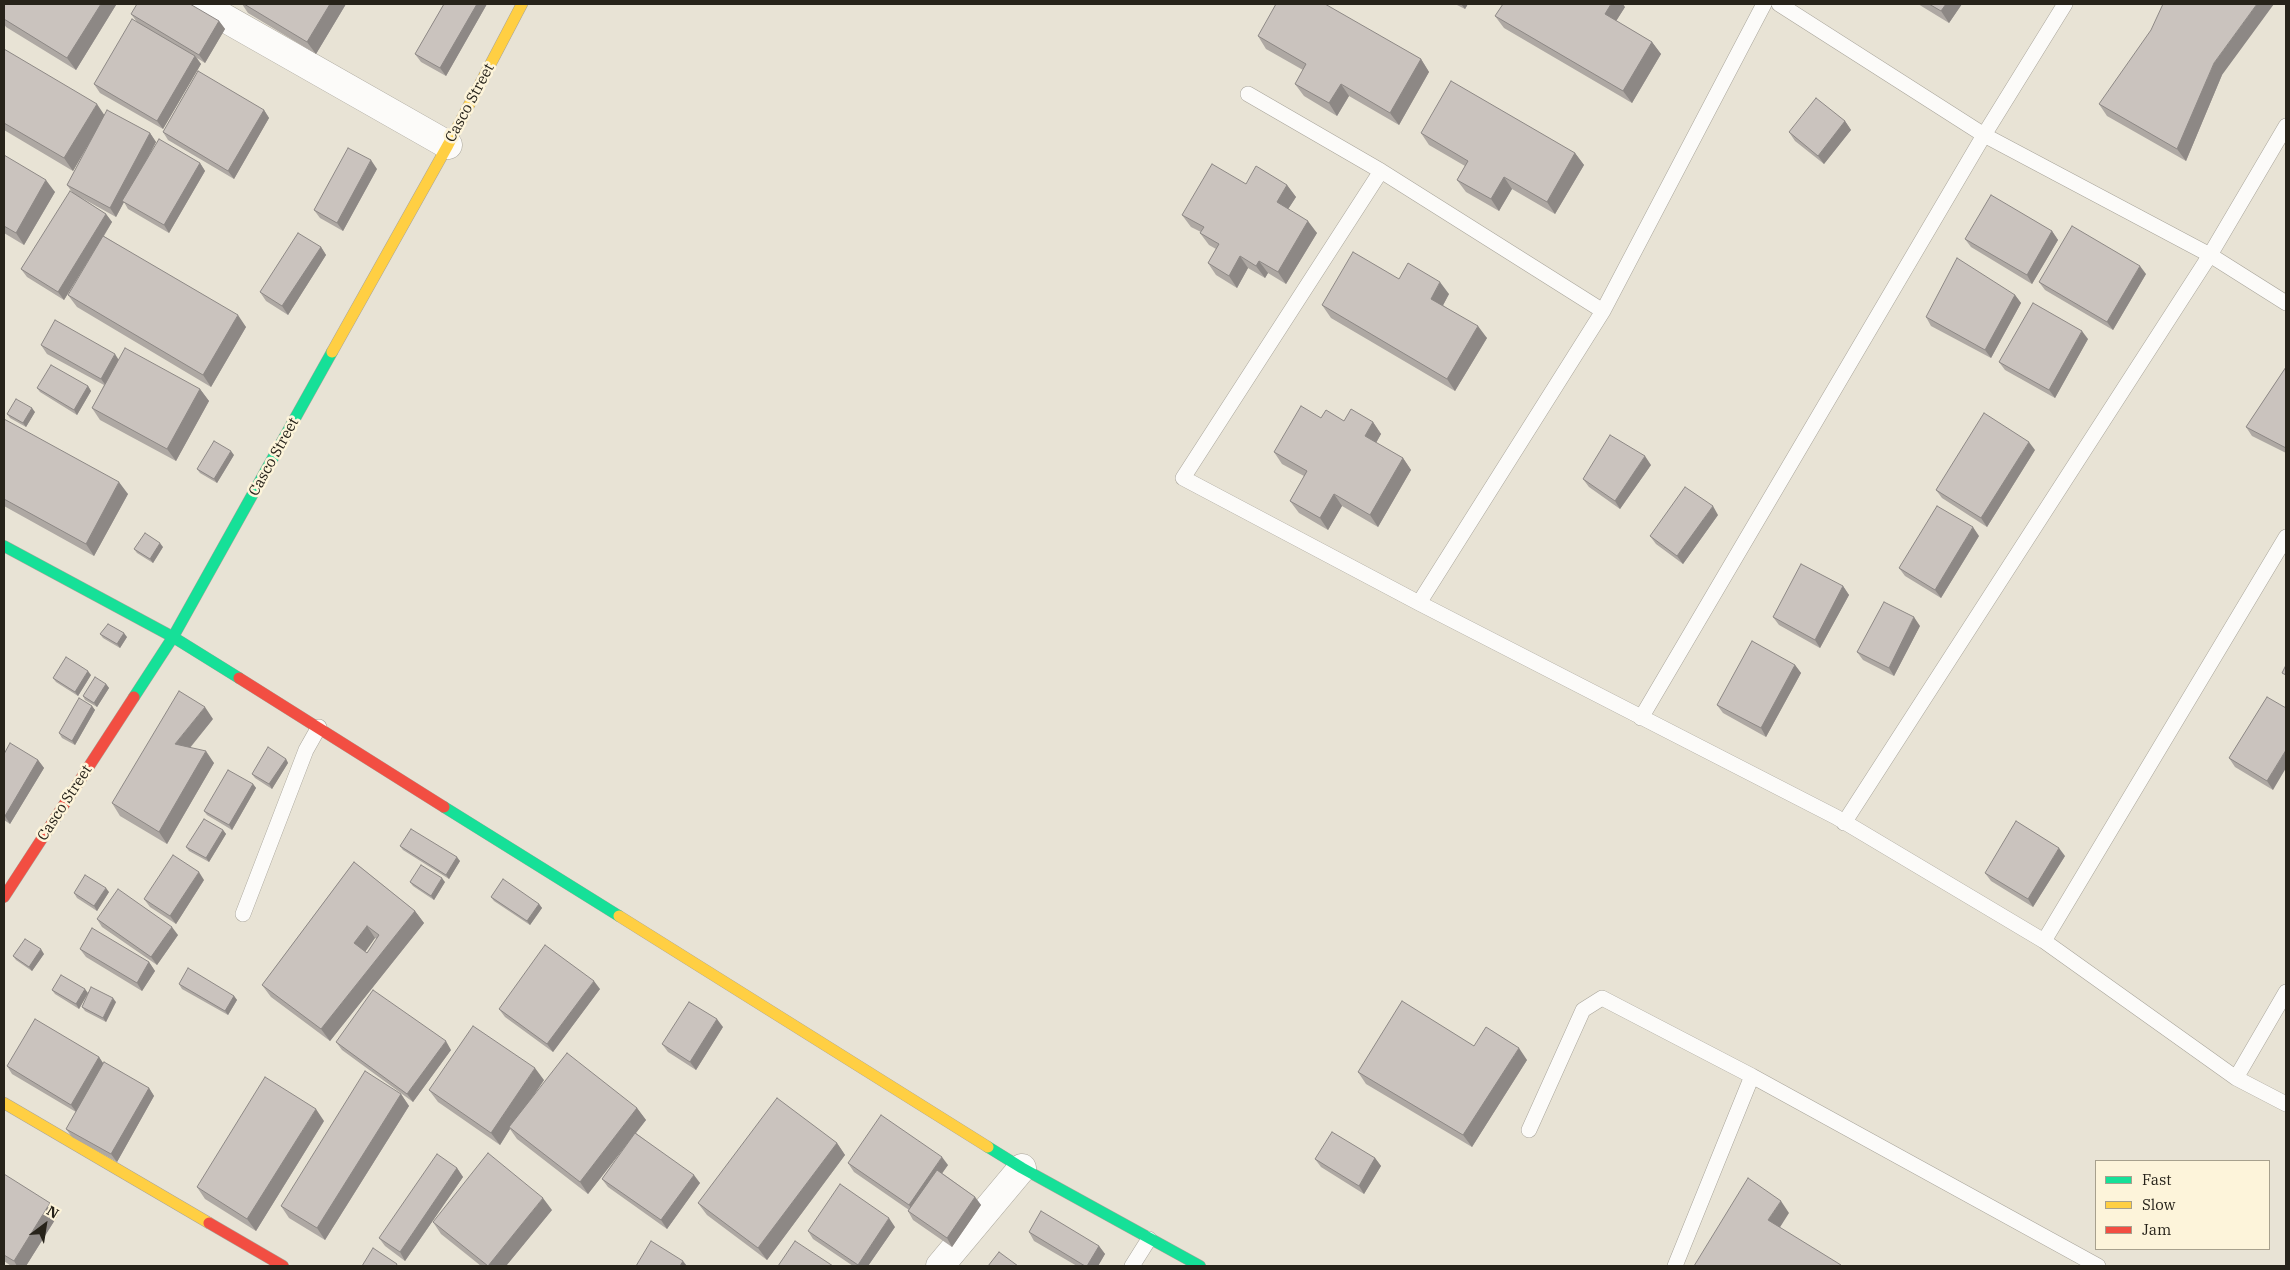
<!DOCTYPE html>
<style>
body{margin:0}
#map{position:relative;width:2290px;height:1270px;overflow:hidden;background:#e8e3d5;font-family:"IBM Plex Serif",serif}
canvas{display:block}
.frame{position:absolute;inset:0;border:5px solid #27231a;pointer-events:none}
.legend{position:absolute;left:2095px;top:1160px;width:175px;height:90px;box-sizing:border-box;background:#fdf4da;border:1px solid #a7a08d;margin:0;padding:6px 9px;list-style:none;font-size:15px;color:#27231a}
.legend li{display:flex;align-items:center;gap:10px;height:25px}
.legend b{width:25px;border:1px solid #a7a08d}
.north{position:absolute;left:20px;top:1200px;width:50px;height:50px;-webkit-text-stroke:4px #fdf4da;paint-order:stroke;rotate:31deg;font-size:14px;font-weight:700;line-height:20px;text-align:center;color:#27231a}
.north::after{content:'';display:block;margin:auto;width:18px;height:22px;background:#27231a;clip-path:polygon(50% 0,100% 100%,50% 72%,0 100%)}
</style>
<div id="map">
<canvas width="2290" height="1270"></canvas>
<div class="frame"></div>
<ul class="legend">
<li><b style="height:6px;background:#16e098"></b>Fast</li>
<li><b style="height:6px;background:#ffcf43"></b>Slow</li>
<li><b style="height:6px;background:#f24e42"></b>Jam</li>
</ul>
<div class="north">N</div>
</div>
<script>
const ctx = document.querySelector('canvas').getContext('2d');
ctx.lineJoin = 'round';
function toPath(rows) {
  const path = new Path2D();
  for (const r of rows) {
    path.moveTo(r[0], r[1]);
    for (let i = 2; i < r.length; i += 2) path.lineTo(r[i], r[i + 1]);
  }
  return path;
}
function strokePath(path, color, width, dash) {
  ctx.strokeStyle = color;
  ctx.lineWidth = width;
  ctx.lineCap = dash ? 'butt' : 'round';
  ctx.setLineDash(dash || []);
  ctx.stroke(path);
}
function fillPath(path, color) {
  ctx.fillStyle = color;
  ctx.fill(path, 'evenodd');
}
function label(font, color, halo, rows, align = 'center') {
  ctx.font = font + ' "IBM Plex Serif",serif';
  ctx.lineWidth = 5;
  ctx.setLineDash([]);
  ctx.textBaseline = 'middle';
  ctx.strokeStyle = halo;
  ctx.fillStyle = color;
  for (const [text, x, y, turn = 0] of rows) {
    ctx.save();
    ctx.translate(x, y);
    ctx.rotate((+turn || 0) * Math.PI / 180);
    ctx.textAlign = isNaN(turn) ? turn : align;
    if (halo) ctx.strokeText(text, 0, 0);
    ctx.fillText(text, 0, 0);
    ctx.restore();
  }
}
const lane = toPath([
 [1779,4,1984,135,2210,255,2286,303],
 [1248,94,1381,171,1603,311],
 [1381,171,1183,478,1419,603,1836,817,2044,941,2236,1078,2286,1104],
 [1419,603,1603,311,1764,4],
 [1641,718,1984,135,2065,4],
 [1844,823,2210,255,2286,126],
 [243,914,306,750,319,727],
 [2044,941,2286,537],
 [2236,1078,2286,992],
 [1529,1130,1583,1010,1602,998,1752,1076,2098,1266],
 [1132,1266,1149,1239],
 [1675,1266,1752,1076]
]);
const street = toPath([
 [200,4,448,145],
 [940,1266,1022,1168]
]);
const fast = toPath([
 [4,546,173,637,239,678],
 [134,697,173,637,332,352],
 [444,807,619,916],
 [988,1147,1022,1168,1200,1266]
]);
const slow = toPath([
 [332,352,448,145,522,4],
 [619,916,988,1147],
 [4,1103,209,1223]
]);
const jam = toPath([
 [239,678,444,807],
 [4,897,134,697],
 [209,1223,283,1266]
]);
strokePath(lane, '#a8a49a', 16);
strokePath(street, '#a8a49a', 29);
strokePath(fast, '#a8a49a', 12);
strokePath(slow, '#a8a49a', 12);
strokePath(jam, '#a8a49a', 12);
strokePath(lane, '#fcfbf9', 15);
strokePath(street, '#fcfbf9', 28);
strokePath(fast, '#16e098', 11);
strokePath(slow, '#ffcf43', 11);
strokePath(jam, '#f24e42', 11);
fillPath(toPath([
 [242,4,346,4,316,54,248,13],
 [444,4,487,4,446,76,421,62,415,54],
 [1455,4,1468,4,1465,9],
 [1918,4,1962,4,1949,23],
 [116,5,76,70,6,27,4,24,4,6],
 [1625,7,1616,21,1652,42,1661,54,1632,103,1504,28,1495,16],
 [131,14,219,21,225,29,205,63,197,58,201,64,163,129,100,93,94,84,137,22],
 [1258,36,1421,59,1429,72,1399,125,1349,96,1337,116,1304,96,1295,84,1303,70,1266,49],
 [4,49,104,115,150,133,156,142,147,160,200,163,205,171,169,233,128,209,124,202,116,217,80,197,106,214,112,222,104,236,246,327,211,387,77,307,68,295,97,246,64,300,27,277,21,269,72,192,67,185,92,138,73,171,4,130],
 [2222,75,2186,161,2107,116,2099,104],
 [264,110,269,118,234,179,168,140,163,132],
 [1845,121,1851,130,1824,164,1795,141,1789,132],
 [1421,133,1575,153,1584,165,1555,214,1512,189,1499,211,1466,192,1457,180,1465,166,1429,145],
 [4,155,55,192,24,245,4,233],
 [377,169,343,231,320,218,314,210],
 [1246,184,1287,185,1296,197,1288,209,1317,233,1286,284,1268,273,1265,278,1248,268,1237,288,1216,275,1208,263,1216,249,1209,245,1200,233,1201,232,1191,227,1182,215],
 [2052,231,2058,240,2032,284,1971,247,1965,239],
 [321,247,326,255,288,315,266,301,260,292],
 [2146,274,2113,330,2045,290,2039,282],
 [1399,279,1449,294,1443,305,1487,338,1455,391,1331,318,1322,305],
 [2015,295,2021,303,1991,358,1931,326,1926,317],
 [2088,339,2055,398,2005,370,1999,362],
 [41,345,119,359,200,389,209,401,176,461,100,420,92,408,104,385,47,354],
 [2286,367,2286,453,2252,436,2246,427],
 [88,386,91,391,77,415,40,392,37,388],
 [35,412,26,427,10,418,7,414],
 [1321,418,1344,421,1373,422,1381,434,1376,443,1403,458,1411,470,1378,527,1342,506,1328,530,1299,513,1290,501,1304,476,1282,464,1274,452],
 [4,419,128,494,94,556,4,506],
 [2035,450,1987,527,1942,498,1936,490],
 [234,455,217,483,200,473,197,469],
 [1651,465,1620,509,1589,487,1583,479],
 [1718,515,1683,564,1656,544,1650,536],
 [1979,536,1941,598,1905,576,1899,568],
 [163,547,153,563,137,553,134,549],
 [1843,586,1849,595,1820,648,1779,625,1773,617],
 [1920,626,1894,676,1863,660,1857,652],
 [100,634,127,637,120,648,103,638],
 [1795,665,1801,673,1766,737,1723,713,1717,705],
 [91,675,78,696,56,682,53,678],
 [106,684,109,688,97,707,85,700,83,696],
 [2267,697,2273,790,2235,767,2229,758],
 [92,706,95,710,75,745,62,738,59,733],
 [213,719,190,748,214,763,167,844,120,816,112,803],
 [4,754,38,760,44,768,10,824,4,820],
 [286,759,288,763,272,789,255,778,252,774],
 [253,784,256,788,232,830,207,815,204,811],
 [223,830,226,834,209,862,189,851,186,847],
 [400,846,460,861,449,879,403,850],
 [2065,856,2033,907,1991,881,1985,873],
 [354,862,415,911,424,923,330,1041,271,997,262,985],
 [375,938,377,939,367,953,365,951],
 [204,880,176,924,150,907,144,899],
 [410,882,445,882,434,900,413,886],
 [109,892,97,911,77,898,74,893],
 [491,897,539,904,542,908,530,925,494,901],
 [97,919,178,935,157,965,102,927],
 [80,949,149,962,155,971,142,991,86,957],
 [44,954,32,971,16,960,13,956],
 [179,984,234,996,237,1000,228,1015,182,989],
 [600,989,553,1052,505,1017,499,1009],
 [52,990,88,993,79,1009,55,994],
 [116,1002,106,1022,85,1011,82,1007],
 [723,1027,696,1070,668,1052,662,1044],
 [336,1042,451,1050,413,1102,342,1050],
 [1474,1046,1527,1060,1472,1147,1366,1084,1358,1072],
 [99,1057,103,1063,149,1088,154,1096,117,1162,72,1137,66,1129,76,1112,12,1074,7,1066],
 [544,1080,536,1092,637,1108,646,1120,636,1133,700,1183,667,1229,608,1187,602,1179,633,1136,588,1194,517,1139,510,1129,500,1145,438,1102,429,1090],
 [401,1094,409,1106,325,1240,289,1218,281,1206],
 [324,1121,256,1231,205,1199,197,1187],
 [837,1143,845,1155,767,1260,707,1215,698,1203],
 [1375,1158,1381,1166,1364,1194,1321,1167,1315,1159],
 [848,1163,948,1165,942,1173,975,1197,981,1205,952,1247,913,1220,908,1211,909,1210,854,1172],
 [457,1168,463,1177,405,1261,385,1246,379,1238],
 [4,1174,58,1215,26,1266,11,1266,4,1261],
 [552,1210,506,1266,481,1266,441,1234,433,1222],
 [895,1227,868,1266,853,1266,813,1239,808,1231],
 [1029,1232,1099,1246,1105,1254,1098,1266,1077,1266,1034,1241]
]), '#aea8a3');
fillPath(toPath([
 [101,4,115,4,116,5,76,70,67,58],
 [330,4,346,4,316,54,307,42],
 [477,4,487,4,446,76,440,68],
 [1461,4,1468,4,1465,9],
 [1611,4,1623,4,1625,7,1613,26,1605,14],
 [1946,4,1962,4,1949,23,1941,11],
 [2257,4,2274,4,2222,75,2186,161,2177,149,2214,63],
 [219,21,225,29,205,63,199,55],
 [1652,42,1661,54,1632,103,1623,91],
 [195,56,201,64,163,129,157,121],
 [1421,59,1429,72,1399,125,1390,113],
 [1341,84,1349,96,1337,116,1329,103],
 [97,104,105,116,73,171,64,158],
 [264,110,269,118,234,179,228,171],
 [1845,121,1851,130,1824,164,1818,156],
 [150,133,156,142,124,202,122,201,124,202,116,217,110,208],
 [1575,153,1584,165,1555,214,1547,202],
 [371,160,377,169,343,231,337,223],
 [200,163,205,171,169,233,164,225],
 [1504,177,1512,189,1499,211,1491,199],
 [46,180,55,192,24,245,16,233],
 [1287,185,1296,197,1285,214,1277,202],
 [106,214,112,222,64,300,58,292],
 [1308,221,1317,233,1286,284,1278,272],
 [2052,231,2058,240,2032,284,2027,275],
 [321,247,326,255,288,315,282,306],
 [1240,256,1248,268,1237,288,1229,276],
 [1259,261,1268,273,1265,278,1256,266],
 [2140,266,2146,274,2113,330,2107,322],
 [1440,282,1449,294,1440,311,1431,299],
 [2015,295,2021,303,1991,358,1985,350],
 [238,315,246,327,211,387,203,375],
 [1478,326,1487,338,1455,391,1447,379],
 [2082,331,2088,339,2055,398,2049,390],
 [115,354,120,362,107,387,101,379],
 [88,386,91,391,77,415,74,410],
 [200,389,209,401,176,461,167,449],
 [32,408,35,412,26,427,23,423],
 [1373,422,1381,434,1373,448,1365,436],
 [2029,442,2035,450,1987,527,1981,518],
 [231,451,234,455,217,483,214,479],
 [1645,456,1651,465,1620,509,1615,501],
 [1403,458,1411,470,1378,527,1370,515],
 [119,482,128,494,94,556,86,544],
 [1334,494,1342,506,1328,530,1320,518],
 [1713,506,1718,515,1683,564,1677,556],
 [1973,527,1979,536,1941,598,1935,590],
 [160,543,163,547,153,563,150,559],
 [1843,586,1849,595,1820,648,1815,640],
 [1914,617,1920,626,1894,676,1889,668],
 [124,633,127,637,120,648,117,644],
 [1795,665,1801,673,1766,737,1761,728],
 [88,671,91,675,78,696,75,692],
 [106,684,109,688,97,707,94,703],
 [92,706,95,710,75,745,72,741],
 [205,707,213,719,183,756,175,744],
 [2286,750,2286,768,2273,790,2267,781],
 [206,751,214,763,167,844,159,832],
 [286,759,288,763,272,789,269,784],
 [38,760,44,768,10,824,5,816],
 [253,784,256,788,232,830,229,825],
 [223,830,226,834,209,862,206,858],
 [2059,848,2065,856,2033,907,2028,899],
 [457,857,460,861,449,879,446,875],
 [199,872,204,880,176,924,170,916],
 [442,878,445,882,434,900,431,896],
 [106,888,109,892,97,911,94,906],
 [539,904,542,908,530,925,527,921],
 [415,911,424,923,330,1041,321,1029],
 [367,926,375,938,363,955,354,943],
 [172,927,178,935,157,965,151,957],
 [41,949,44,954,32,971,29,967],
 [149,962,155,971,142,991,137,983],
 [594,981,600,989,553,1052,547,1044],
 [85,989,88,993,79,1009,76,1004],
 [234,996,237,1000,228,1015,225,1011],
 [113,998,116,1002,106,1022,103,1018],
 [717,1019,723,1027,696,1070,690,1062],
 [446,1041,451,1050,413,1102,407,1094],
 [1519,1048,1527,1060,1472,1147,1463,1135],
 [99,1057,105,1066,77,1113,71,1105],
 [535,1068,544,1080,511,1128,509,1127,510,1129,500,1145,491,1133],
 [149,1088,154,1096,117,1162,111,1154],
 [401,1094,409,1106,325,1240,317,1228],
 [637,1108,646,1120,588,1194,580,1182],
 [316,1109,324,1121,256,1231,247,1219],
 [837,1143,845,1155,767,1260,758,1248],
 [942,1157,948,1165,914,1213,909,1205],
 [1375,1158,1381,1166,1364,1194,1359,1186],
 [457,1168,463,1177,405,1261,400,1252],
 [694,1175,700,1183,667,1229,661,1220],
 [975,1197,981,1205,952,1247,947,1238],
 [543,1198,552,1210,506,1266,488,1266],
 [1781,1201,1789,1213,1777,1232,1768,1220],
 [50,1203,58,1215,26,1266,17,1266,14,1261],
 [889,1218,895,1227,868,1266,859,1266,858,1265],
 [1099,1246,1105,1254,1098,1266,1087,1266],
 [683,1261,687,1266,680,1266]
]), '#8d8885');
const building = toPath([
 [5,4,101,4,67,58,4,19,4,6,5,4],
 [137,4,190,4,219,21,199,55,131,14,137,4],
 [244,4,330,4,307,42,244,4],
 [444,4,477,4,440,68,415,54,444,4],
 [1276,4,1325,4,1421,59,1390,113,1341,84,1329,103,1295,84,1306,64,1258,36,1276,4],
 [1503,4,1611,4,1605,14,1652,42,1623,91,1495,16,1503,4],
 [1929,4,1946,4,1941,11,1929,4],
 [2163,4,2257,4,2214,63,2177,149,2099,104,2151,30,2163,4],
 [132,19,195,56,157,121,94,84,132,19],
 [4,49,97,104,64,158,4,123,4,49],
 [198,71,264,110,228,171,163,132,198,71],
 [1451,81,1575,153,1547,202,1504,177,1491,199,1457,180,1468,161,1421,133,1451,81],
 [1816,98,1845,121,1818,156,1789,132,1816,98],
 [107,110,150,133,110,208,67,185,107,110],
 [159,139,200,163,164,225,122,201,159,139],
 [348,148,371,160,337,223,314,210,348,148],
 [4,155,46,180,16,233,4,226,4,155],
 [1212,164,1246,184,1256,166,1287,185,1277,202,1308,221,1278,272,1259,261,1256,266,1240,256,1229,276,1208,263,1219,244,1200,233,1204,227,1182,215,1212,164],
 [70,191,106,214,58,292,21,269,70,191],
 [1991,195,2052,231,2027,275,1965,239,1991,195],
 [2072,226,2140,266,2107,322,2039,282,2072,226],
 [298,233,321,247,282,306,260,292,298,233],
 [103,236,238,315,203,375,68,295,103,236],
 [1353,252,1399,279,1408,263,1440,282,1431,299,1478,326,1447,379,1322,305,1353,252],
 [1957,258,2015,295,1985,350,1926,317,1957,258],
 [2033,303,2082,331,2049,390,1999,362,2033,303],
 [55,320,115,354,101,379,41,345,55,320],
 [125,348,200,389,167,449,92,408,125,348],
 [51,365,88,386,74,410,37,388,51,365],
 [2286,367,2286,448,2246,427,2286,367],
 [16,399,32,408,23,423,7,414,16,399],
 [1301,406,1321,418,1326,410,1344,421,1351,409,1373,422,1365,436,1403,458,1370,515,1334,494,1320,518,1290,501,1307,471,1274,452,1301,406],
 [1984,413,2029,442,1981,518,1936,490,1984,413],
 [4,419,119,482,86,544,4,499,4,419],
 [1610,435,1645,456,1615,501,1583,479,1610,435],
 [214,441,231,451,214,479,197,469,214,441],
 [1685,487,1713,506,1677,556,1650,536,1685,487],
 [1937,506,1973,527,1935,590,1899,568,1937,506],
 [145,533,160,543,150,559,134,549,145,533],
 [1801,564,1843,586,1815,640,1773,617,1801,564],
 [1884,602,1914,617,1889,668,1857,652,1884,602],
 [108,624,124,633,117,644,100,634,108,624],
 [1752,641,1795,665,1761,728,1717,705,1752,641],
 [66,657,88,671,75,692,53,678,66,657],
 [2286,665,2286,675,2282,673,2286,665],
 [95,677,106,684,94,703,83,696,95,677],
 [179,691,205,707,175,744,206,751,159,832,112,803,179,691],
 [2267,697,2286,708,2286,750,2267,781,2229,758,2267,697],
 [79,698,92,706,72,741,59,733,79,698],
 [10,743,38,760,5,816,4,815,4,754,10,743],
 [268,747,286,759,269,784,252,774,268,747],
 [228,770,253,784,229,825,204,811,228,770],
 [204,819,223,830,206,858,186,847,204,819],
 [2016,821,2059,848,2028,899,1985,873,2016,821],
 [411,829,457,857,446,875,400,846,411,829],
 [173,855,199,872,170,916,144,899,173,855],
 [354,862,415,911,321,1029,262,985,354,862],
 [367,926,379,935,367,953,354,943,367,926],
 [421,865,442,878,431,896,410,882,421,865],
 [85,875,106,888,94,906,74,893,85,875],
 [503,879,539,904,527,921,491,897,503,879],
 [118,889,172,927,151,957,97,919,118,889],
 [92,928,149,962,137,983,80,949,92,928],
 [25,939,41,949,29,967,13,956,25,939],
 [545,945,594,981,547,1044,499,1009,545,945],
 [188,968,234,996,225,1011,179,984,188,968],
 [61,975,85,989,76,1004,52,990,61,975],
 [91,987,113,998,103,1018,82,1007,91,987],
 [373,990,446,1041,407,1094,336,1042,373,990],
 [1402,1001,1474,1046,1486,1027,1519,1048,1463,1135,1358,1072,1402,1001],
 [689,1002,717,1019,690,1062,662,1044,689,1002],
 [35,1019,99,1057,71,1105,7,1066,35,1019],
 [473,1026,535,1068,491,1133,429,1090,473,1026],
 [567,1053,637,1108,580,1182,509,1127,567,1053],
 [104,1062,149,1088,111,1154,66,1129,104,1062],
 [365,1071,401,1094,317,1228,281,1206,365,1071],
 [265,1077,316,1109,247,1219,197,1187,265,1077],
 [777,1098,837,1143,758,1248,698,1203,777,1098],
 [881,1115,942,1157,909,1205,848,1163,881,1115],
 [1332,1132,1375,1158,1359,1186,1315,1159,1332,1132],
 [635,1133,694,1175,661,1220,602,1179,635,1133],
 [488,1153,543,1198,488,1266,433,1222,488,1153],
 [437,1154,457,1168,400,1252,379,1238,437,1154],
 [937,1170,975,1197,947,1238,908,1211,937,1170],
 [4,1174,50,1203,14,1261,4,1255,4,1174],
 [1748,1178,1781,1201,1768,1220,1841,1265,1841,1266,1694,1266,1748,1178],
 [840,1184,889,1218,858,1265,808,1231,840,1184],
 [1041,1211,1099,1246,1087,1266,1085,1266,1029,1232,1041,1211],
 [651,1241,683,1261,680,1266,636,1266,651,1241],
 [795,1241,833,1266,778,1266,795,1241],
 [373,1248,397,1264,396,1266,362,1266,373,1248],
 [999,1252,1018,1266,988,1266,999,1252]
]);
fillPath(building, '#cac3be');
strokePath(building, '#8d8885', 1);
label('15px', '#27231a', '#fdf4da', [
 ["Casco Street",470,103,-62],
 ["Casco Street",274,457,-61],
 ["Casco Street",65,803,-57]
]);
</script>
